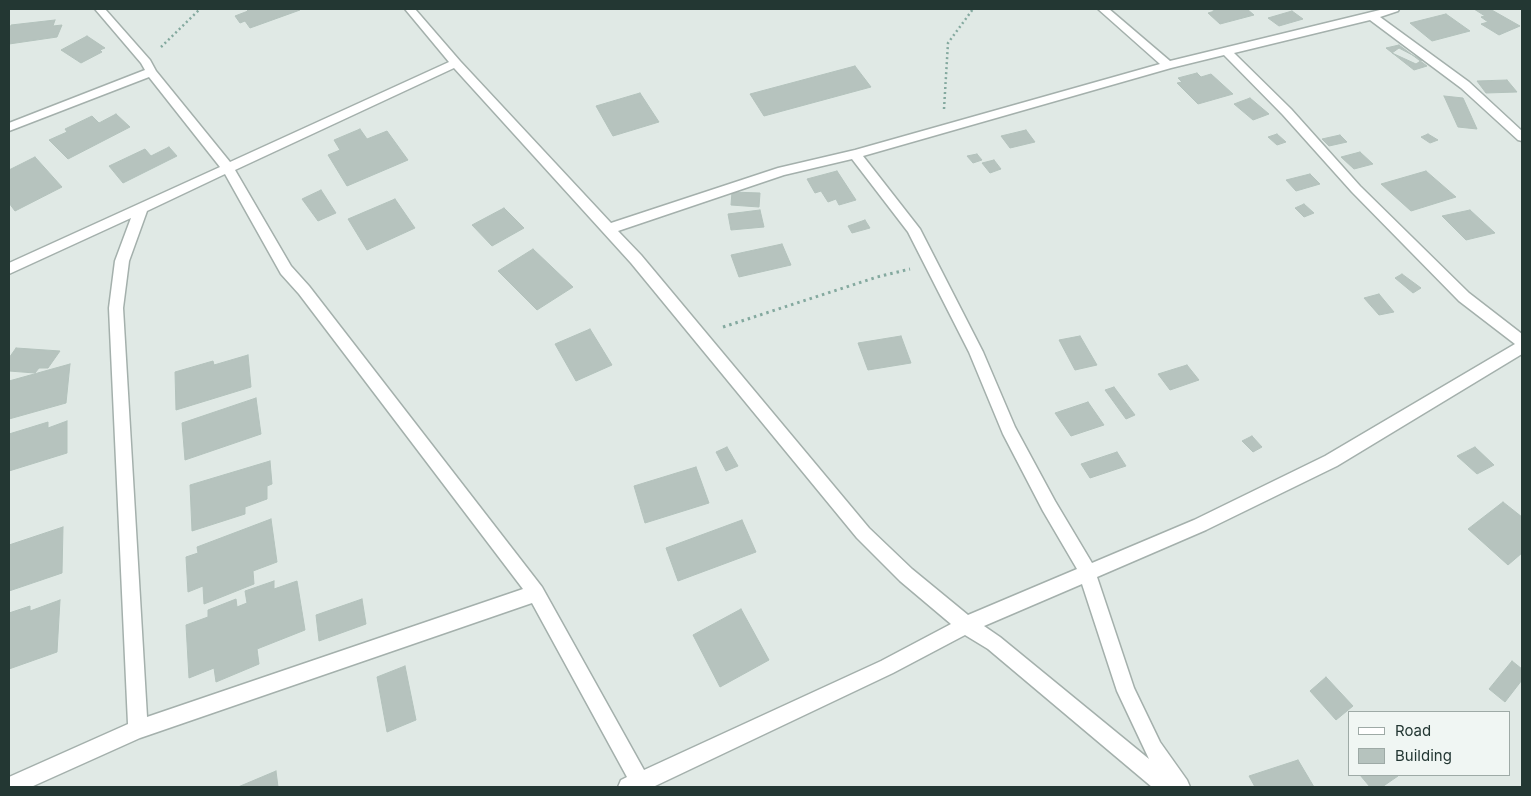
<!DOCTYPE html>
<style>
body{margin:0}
#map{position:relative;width:1531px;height:796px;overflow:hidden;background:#e0e9e5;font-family:Inter,sans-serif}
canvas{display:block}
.frame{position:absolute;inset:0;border:10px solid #233733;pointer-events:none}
.legend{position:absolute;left:1348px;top:711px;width:162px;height:65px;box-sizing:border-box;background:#f0f6f3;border:1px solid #9eaaa6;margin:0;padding:6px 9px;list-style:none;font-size:15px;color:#233733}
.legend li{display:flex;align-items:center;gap:10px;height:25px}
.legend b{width:25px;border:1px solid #9eaaa6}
</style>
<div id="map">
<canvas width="1531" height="796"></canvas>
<div class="frame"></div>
<ul class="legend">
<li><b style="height:6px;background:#fff"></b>Road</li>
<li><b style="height:14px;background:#b6c3be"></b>Building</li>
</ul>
</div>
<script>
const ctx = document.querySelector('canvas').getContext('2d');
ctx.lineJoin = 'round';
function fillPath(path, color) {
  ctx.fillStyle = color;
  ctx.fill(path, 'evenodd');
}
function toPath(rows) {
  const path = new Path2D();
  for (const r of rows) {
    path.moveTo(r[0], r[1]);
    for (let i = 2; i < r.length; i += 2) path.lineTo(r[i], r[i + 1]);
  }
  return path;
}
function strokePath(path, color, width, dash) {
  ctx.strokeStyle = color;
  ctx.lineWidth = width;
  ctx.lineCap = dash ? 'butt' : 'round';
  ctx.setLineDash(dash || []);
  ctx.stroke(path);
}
const building = toPath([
 [246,9,299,9,300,10,250,28,245,21,240,23,235,16,248,11,246,9],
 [1211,9,1247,9,1254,15,1220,24,1208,13,1215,11,1211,9],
 [1474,9,1490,9,1520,26,1499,35,1481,24,1488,22,1481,17,1485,16,1474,9],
 [1292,11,1303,19,1279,26,1268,18,1292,11],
 [1446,14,1470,31,1432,41,1410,23,1446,14],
 [55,20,53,26,62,25,57,37,9,44,9,32,11,25,55,20],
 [87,36,105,48,100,50,102,52,81,63,61,50,87,36],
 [1399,45,1427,66,1414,70,1386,48,1399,45],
 [1399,48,1422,60,1416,64,1392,53,1399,48],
 [855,66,871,87,764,116,750,94,855,66],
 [1197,73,1201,77,1211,74,1233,94,1198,104,1177,83,1182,82,1178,78,1197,73],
 [1507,80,1517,92,1486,93,1477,81,1507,80],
 [640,93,659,122,613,136,596,106,640,93],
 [1444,96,1463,98,1477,129,1458,127,1444,96],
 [1250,98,1269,114,1253,120,1234,104,1250,98],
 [116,114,130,127,68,159,49,140,67,132,65,129,92,116,99,123,116,114],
 [360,129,367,139,387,131,408,160,347,186,328,155,340,150,334,140,360,129],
 [1026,130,1035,142,1010,148,1001,136,1026,130],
 [1277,134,1286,142,1277,145,1268,137,1277,134],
 [1428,134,1438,140,1430,143,1421,137,1428,134],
 [1340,135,1347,142,1329,146,1322,139,1340,135],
 [169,147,177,156,123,183,109,166,145,149,151,156,169,147],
 [1360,152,1373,164,1354,169,1341,157,1360,152],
 [977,154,982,160,973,163,967,156,977,154],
 [35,157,62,187,15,211,9,203,9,170,35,157],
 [994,160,1001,169,990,173,982,163,994,160],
 [837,171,856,200,839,205,836,199,828,202,821,191,815,193,807,179,837,171],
 [1426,171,1456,197,1411,211,1381,184,1426,171],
 [1310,174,1320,184,1296,191,1286,180,1310,174],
 [321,190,336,213,318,221,302,199,321,190],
 [732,192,760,193,759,207,731,205,732,192],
 [395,199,415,228,367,250,348,219,395,199],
 [1304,204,1314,213,1304,217,1295,208,1304,204],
 [504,208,524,228,492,246,472,225,504,208],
 [760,210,764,227,731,230,728,214,760,210],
 [1470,210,1495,233,1466,240,1442,216,1470,210],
 [865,220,870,228,852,233,848,226,865,220],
 [782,244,791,265,739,277,731,255,782,244],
 [533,249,573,287,537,310,498,271,533,249],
 [1402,274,1421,288,1413,293,1395,278,1402,274],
 [1379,294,1394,312,1379,315,1364,298,1379,294],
 [590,329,612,365,576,381,555,344,590,329],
 [901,336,911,363,868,370,858,343,901,336],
 [1080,336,1097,365,1075,370,1059,340,1080,336],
 [16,348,60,351,48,368,39,368,35,373,9,371,9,358,16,348],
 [248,355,251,387,176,410,175,372,213,361,214,365,248,355],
 [70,364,66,403,9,419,9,381,70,364],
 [1187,365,1199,380,1170,390,1158,374,1187,365],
 [1114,387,1135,415,1126,419,1105,390,1114,387],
 [256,398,261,434,185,460,182,423,256,398],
 [1088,402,1104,425,1071,436,1055,413,1088,402],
 [67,421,67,453,9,471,9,434,48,422,48,428,67,421],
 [1252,436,1262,447,1253,452,1242,441,1252,436],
 [727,447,738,466,726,471,716,452,727,447],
 [1475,447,1494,465,1477,474,1457,456,1475,447],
 [1117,452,1126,466,1090,478,1081,464,1117,452],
 [270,461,272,484,267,486,267,499,245,507,245,514,192,531,190,485,270,461],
 [696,467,709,503,645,523,634,486,696,467],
 [1503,502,1522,517,1522,553,1508,565,1468,529,1503,502],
 [271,519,277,562,253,571,254,584,204,604,203,586,188,592,186,557,198,553,197,547,271,519],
 [742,520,756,552,678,581,666,548,742,520],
 [63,527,62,573,9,591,9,545,63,527],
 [274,581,274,589,297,581,305,630,257,649,259,664,216,682,214,668,189,678,186,625,208,617,208,610,236,599,237,607,247,603,245,591,274,581],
 [362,599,366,624,319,641,316,615,362,599],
 [60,600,57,652,9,669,9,613,30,606,30,611,60,600],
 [741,609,769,660,720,687,693,635,741,609],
 [1512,661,1522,669,1522,680,1505,702,1489,689,1512,661],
 [405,666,416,720,387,732,377,677,405,666],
 [1326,677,1353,706,1336,720,1310,691,1326,677],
 [1298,760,1314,787,1255,787,1249,776,1298,760],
 [276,771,278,787,238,787,276,771],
 [1360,775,1397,775,1398,776,1382,787,1370,787,1360,775]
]);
fillPath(building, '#b6c3be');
strokePath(building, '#b3c2bc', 1);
const minor = toPath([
 [95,9,105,9,150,60,156,71,230,162,449,62,405,9,415,9,460,61,611,223,778,168,855,150,1160,64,1098,9,1109,9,1170,61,1384,9,1399,9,1398,11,1380,17,1469,82,1522,131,1522,141,1518,140,1461,88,1370,20,1234,53,1291,109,1360,186,1469,293,1522,334,1522,354,1337,466,1206,530,1097,577,1134,688,1160,742,1187,780,1190,787,1152,787,988,649,965,635,893,673,653,787,618,787,621,780,627,777,532,603,140,738,31,787,9,787,9,777,128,724,109,308,115,261,131,218,9,274,9,263,220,167,149,77,9,131,9,123,145,70,141,63,95,9],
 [1224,55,1283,115,1352,192,1459,301,1515,344,1325,456,1194,520,1092,563,1055,501,1015,427,983,352,920,229,863,156,1171,68,1224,55],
 [454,68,631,263,857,538,900,581,951,624,881,661,644,770,542,587,309,286,291,266,235,170,454,68],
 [852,159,908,232,969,352,1003,434,1043,511,1077,569,968,615,912,569,869,528,641,255,618,231,784,175,852,159],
 [225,174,281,274,299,294,523,589,147,717,123,308,129,261,147,211,225,174],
 [1082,584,1117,691,1149,759,1000,637,984,626,1082,584]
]);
strokePath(minor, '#a4b0ac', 3);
strokePath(toPath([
 [161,47,200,9],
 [944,109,948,43,973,9]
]), '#84a99f', 2.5, [2, 3]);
strokePath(toPath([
 [723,327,877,277,910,269]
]), '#84a99f', 3, [2.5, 4]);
fillPath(minor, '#fff');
</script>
